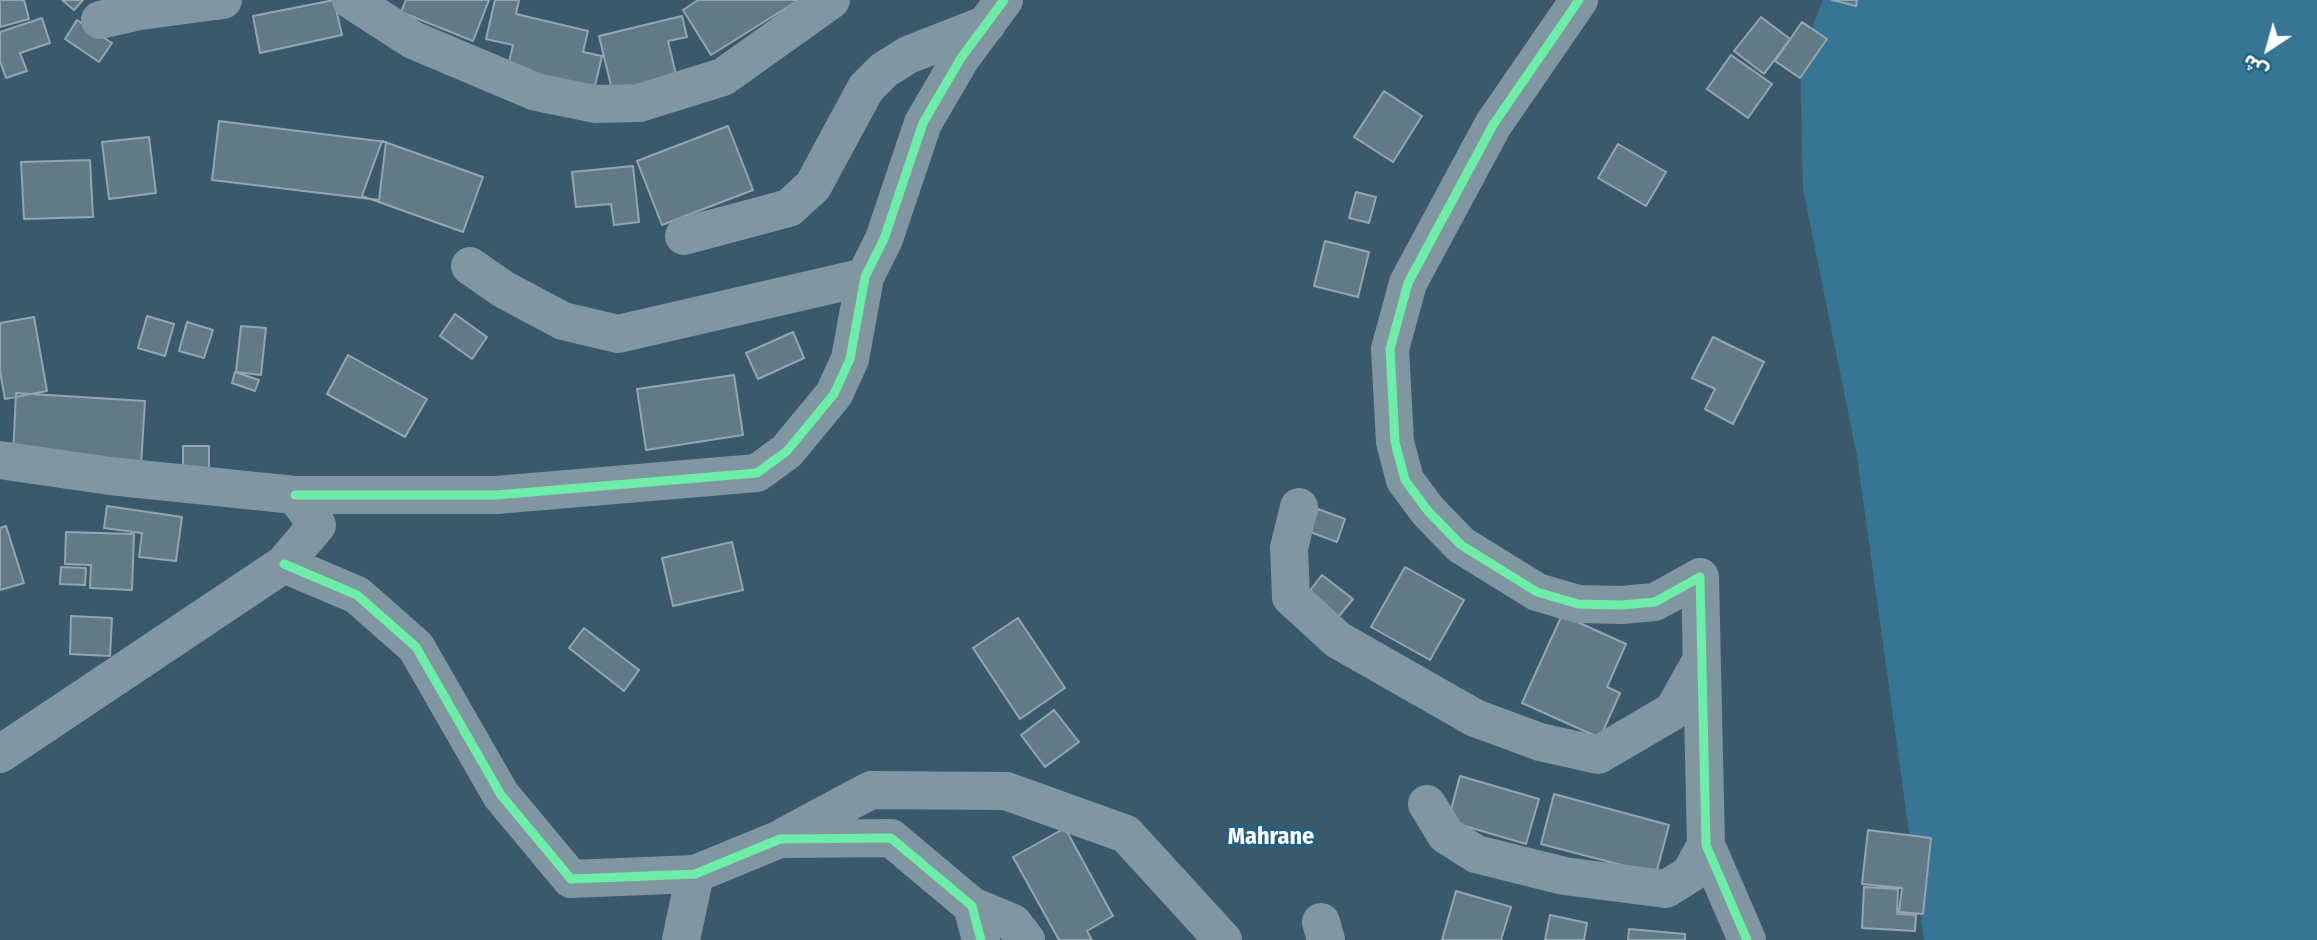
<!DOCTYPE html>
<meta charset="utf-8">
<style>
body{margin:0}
#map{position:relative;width:2317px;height:940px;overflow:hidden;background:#3a5a6b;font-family:"Fira Sans Condensed","Noto Sans Arabic",sans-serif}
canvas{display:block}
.north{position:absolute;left:2233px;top:14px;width:70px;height:70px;-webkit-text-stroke:5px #256080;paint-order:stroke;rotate:216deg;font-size:19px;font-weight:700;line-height:28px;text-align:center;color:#fff}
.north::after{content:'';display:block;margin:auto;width:24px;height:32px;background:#fff;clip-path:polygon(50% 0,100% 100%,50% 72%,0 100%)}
</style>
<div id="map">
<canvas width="2317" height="940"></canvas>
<div class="north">ش</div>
</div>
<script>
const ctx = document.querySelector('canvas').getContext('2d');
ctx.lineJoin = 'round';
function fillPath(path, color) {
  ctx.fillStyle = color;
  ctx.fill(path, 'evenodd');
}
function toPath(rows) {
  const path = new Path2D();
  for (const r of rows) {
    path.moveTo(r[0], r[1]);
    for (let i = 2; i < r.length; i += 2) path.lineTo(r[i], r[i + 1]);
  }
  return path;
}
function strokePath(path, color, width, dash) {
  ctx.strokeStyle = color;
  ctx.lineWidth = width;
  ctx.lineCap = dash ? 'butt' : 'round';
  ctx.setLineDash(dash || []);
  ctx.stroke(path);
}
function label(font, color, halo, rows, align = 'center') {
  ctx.font = font + ' "Fira Sans Condensed",sans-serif';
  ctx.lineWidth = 7;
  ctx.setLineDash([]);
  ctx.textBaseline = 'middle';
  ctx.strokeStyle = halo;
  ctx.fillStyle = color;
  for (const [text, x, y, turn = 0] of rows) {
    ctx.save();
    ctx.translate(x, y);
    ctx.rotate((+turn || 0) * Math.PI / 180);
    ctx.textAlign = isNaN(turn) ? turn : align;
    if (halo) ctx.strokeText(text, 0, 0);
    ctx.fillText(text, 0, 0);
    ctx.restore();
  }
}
fillPath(toPath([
 [1823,0,2317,0,2317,940,1924,940,1857,456,1803,189,1800,59]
]), '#377595');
const building = toPath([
 [0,0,24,0,29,19,0,27,0,0],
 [62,0,83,0,74,10,62,0],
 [334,0,342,35,260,53,253,16,334,0],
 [406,0,489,0,473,41,401,12,406,0],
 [495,0,519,0,516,14,588,31,583,52,602,56,594,90,507,70,513,45,486,39,495,0],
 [698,0,799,0,711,55,683,10,698,0],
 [1832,0,1857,0,1856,6,1832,0],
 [682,16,687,37,668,41,677,79,613,94,599,36,682,16],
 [1761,17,1790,39,1764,74,1734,51,1761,17],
 [42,18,50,43,20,53,27,71,6,78,0,61,0,32,42,18],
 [77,20,112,43,99,62,65,39,77,20],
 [1802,22,1827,39,1800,78,1775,61,1802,22],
 [1731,55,1772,84,1748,118,1707,89,1731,55],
 [1384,91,1422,116,1393,162,1354,137,1384,91],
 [219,121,386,142,379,200,212,180,219,121],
 [728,126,753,190,662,225,637,161,728,126],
 [149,137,156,193,109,199,102,142,149,137],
 [382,141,483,177,463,232,362,196,382,141],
 [1618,144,1666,172,1646,206,1598,178,1618,144],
 [90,160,93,217,24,219,21,162,90,160],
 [633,166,639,222,614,225,611,204,576,207,572,172,633,166],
 [1356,192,1376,197,1369,223,1349,218,1356,192],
 [1325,241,1369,252,1358,297,1314,286,1325,241],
 [455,314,487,337,472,359,440,336,455,314],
 [147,316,174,324,165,356,138,348,147,316],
 [34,317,47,391,5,399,0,371,0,323,34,317],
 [187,322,213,330,204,358,179,351,187,322],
 [241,326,266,328,261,375,236,372,241,326],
 [793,332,804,358,758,379,746,353,793,332],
 [1713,337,1764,362,1733,424,1705,409,1715,389,1692,378,1713,337],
 [348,355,427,399,405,437,327,394,348,355],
 [235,372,259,380,255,391,232,383,235,372],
 [734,375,743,435,646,450,637,389,734,375],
 [16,393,145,401,141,465,13,456,16,393],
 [183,446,209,446,209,472,183,472,183,446],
 [107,506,182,517,176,561,139,557,142,533,104,528,107,506],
 [1318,509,1345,519,1337,542,1310,532,1318,509],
 [6,526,24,583,0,590,0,528,6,526],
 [66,532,134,534,132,590,90,588,91,565,65,564,66,532],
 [732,542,743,590,673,606,662,558,732,542],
 [61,567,86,568,85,585,60,584,61,567],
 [1405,567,1464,600,1430,660,1371,627,1405,567],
 [1322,575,1353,599,1335,621,1305,597,1322,575],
 [1562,615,1626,644,1607,687,1620,693,1600,738,1522,703,1562,615],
 [71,616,112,618,110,656,70,654,71,616],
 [1018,618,1065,688,1020,719,973,648,1018,618],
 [584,628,639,670,624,691,569,648,584,628],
 [1054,710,1079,742,1045,767,1021,735,1054,710],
 [1460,776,1539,799,1526,844,1448,821,1460,776],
 [1554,794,1669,825,1656,874,1541,844,1554,794],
 [1065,828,1113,916,1087,931,1092,940,1059,940,1013,857,1065,828],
 [1868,830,1931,838,1923,914,1899,912,1902,888,1862,884,1868,830],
 [1864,887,1898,889,1897,914,1916,915,1915,931,1862,928,1864,887],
 [1456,891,1511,907,1501,940,1442,940,1456,891],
 [1550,915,1587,923,1584,940,1545,940,1550,915],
 [1629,929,1685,934,1685,940,1628,940,1629,929]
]);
fillPath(building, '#627a86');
strokePath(building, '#93a6b0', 2);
strokePath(toPath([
 [351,0,413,40,536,92,595,104,639,103,723,77,831,0],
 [1579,0,1493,125,1408,283,1390,349,1395,442,1405,480,1428,511,1461,545,1537,592,1578,604,1622,605,1655,602,1700,577,1706,845,1747,940],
 [100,20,140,11,223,0],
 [684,236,789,208,813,186,866,88,884,70,908,55,987,24],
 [470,266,503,289,563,321,618,334,865,277],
 [0,460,110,476,295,495,317,525,284,564,0,754],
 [295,495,496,495,757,473,787,451,834,394,850,359,865,277,884,239,923,123,961,58,1004,0],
 [1299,507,1289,548,1291,597,1338,640,1475,718,1540,742,1598,755,1673,711,1702,659],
 [284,564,357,595,416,647,501,795,571,879,695,874,780,839,891,838,972,906,981,940],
 [1427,804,1446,835,1476,854,1564,876,1666,889,1690,874,1706,845],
 [785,836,871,790,1006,791,1126,834,1223,940],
 [972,906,1013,923,1026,940],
 [1321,922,1326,940],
 [681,940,695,874]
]), '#8096a1', 38);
strokePath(toPath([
 [1579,0,1493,125,1408,283,1390,349,1395,442,1405,480,1428,511,1461,545,1537,592,1578,604,1622,605,1655,602,1700,577,1706,845,1747,940],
 [295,495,496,495,757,473,787,451,834,394,850,359,865,277,884,239,923,123,961,58,1004,0],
 [284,564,357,595,416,647,501,795,571,879,695,874,780,839,891,838,972,906,981,940]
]), '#6deda7', 9);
label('bold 24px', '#fff', '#256080', [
 ["Mahrane",1271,837]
]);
</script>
